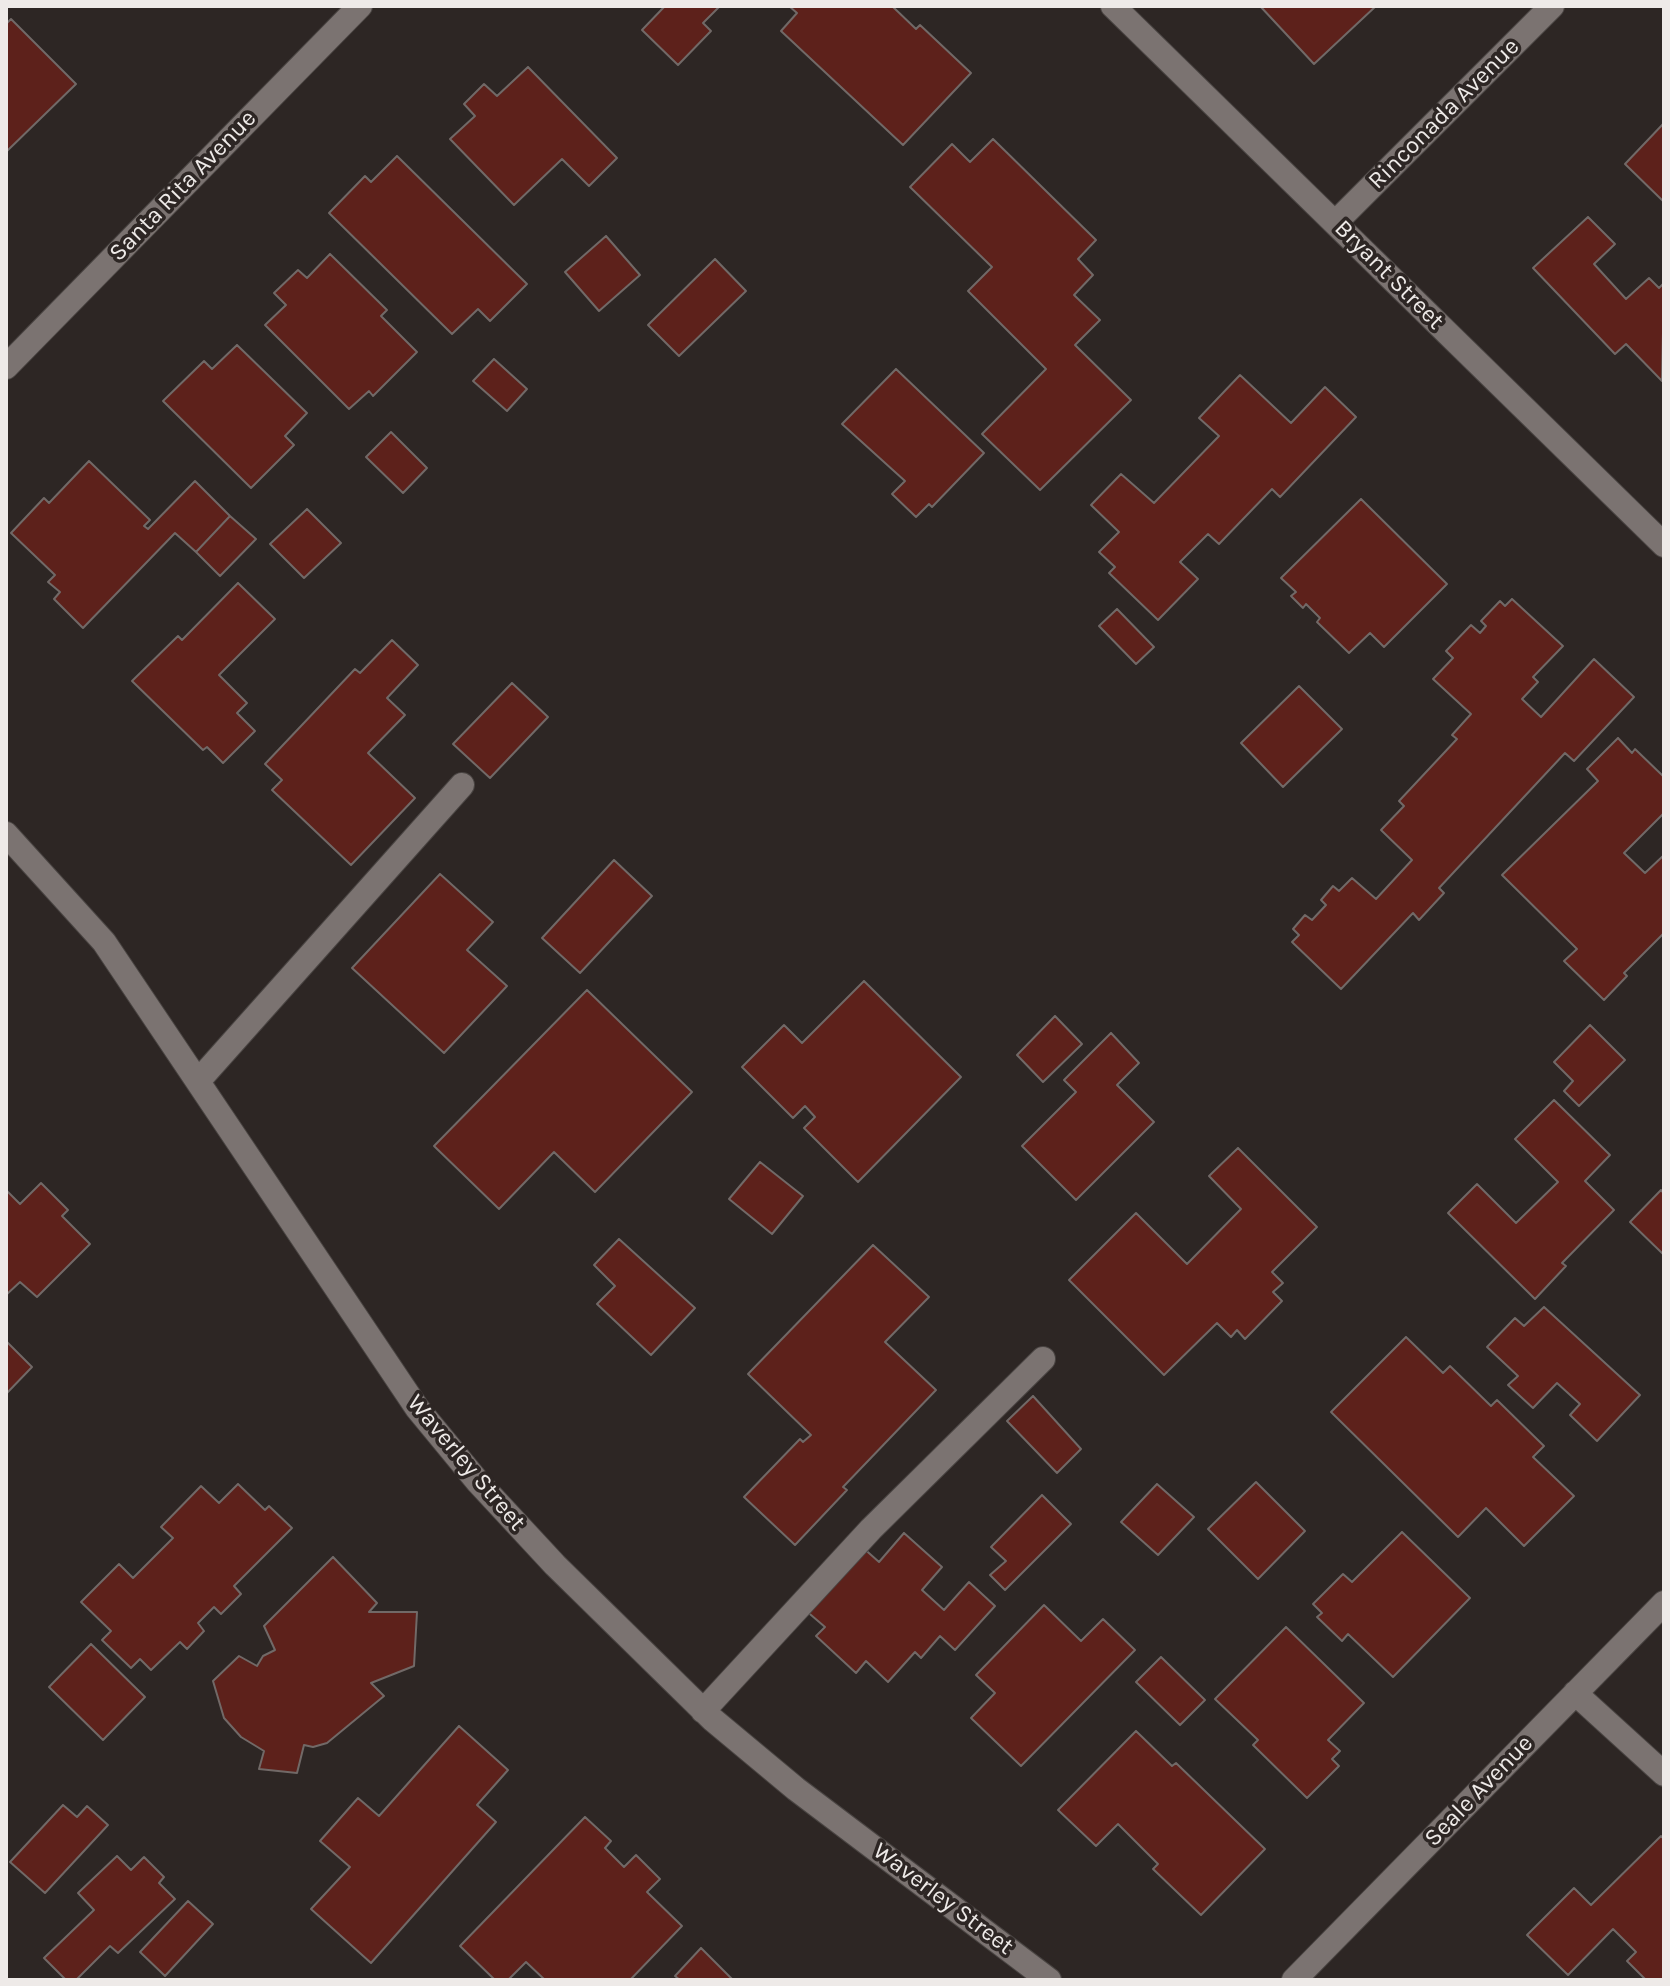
<!DOCTYPE html>
<style>
body{margin:0}
#map{position:relative;width:1670px;height:1986px;overflow:hidden;background:#2d2624;font-family:Karla,sans-serif}
canvas{display:block}
.frame{position:absolute;inset:0;border:8px solid #eeeae8;pointer-events:none}
</style>
<div id="map">
<canvas width="1670" height="1986"></canvas>
<div class="frame"></div>
</div>
<script>
const ctx = document.querySelector('canvas').getContext('2d');
ctx.lineJoin = 'round';
function fillPath(path, color) {
  ctx.fillStyle = color;
  ctx.fill(path, 'evenodd');
}
function toPath(rows) {
  const path = new Path2D();
  for (const r of rows) {
    path.moveTo(r[0], r[1]);
    for (let i = 2; i < r.length; i += 2) path.lineTo(r[i], r[i + 1]);
  }
  return path;
}
function strokePath(path, color, width, dash) {
  ctx.strokeStyle = color;
  ctx.lineWidth = width;
  ctx.lineCap = dash ? 'butt' : 'round';
  ctx.setLineDash(dash || []);
  ctx.stroke(path);
}
function label(font, color, halo, rows, align = 'center') {
  ctx.font = font + ' Karla,sans-serif';
  ctx.lineWidth = 7;
  ctx.setLineDash([]);
  ctx.textBaseline = 'middle';
  ctx.strokeStyle = halo;
  ctx.fillStyle = color;
  for (const [text, x, y, turn = 0] of rows) {
    ctx.save();
    ctx.translate(x, y);
    ctx.rotate((+turn || 0) * Math.PI / 180);
    ctx.textAlign = isNaN(turn) ? turn : align;
    if (halo) ctx.strokeText(text, 0, 0);
    ctx.fillText(text, 0, 0);
    ctx.restore();
  }
}
const building = toPath([
 [665,6,720,6,703,23,711,31,678,65,642,30,665,6],
 [789,6,892,6,916,29,920,25,971,73,903,145,781,31,797,13,789,6],
 [1260,6,1376,6,1314,64,1260,6],
 [11,19,76,84,6,152,6,24,11,19],
 [528,67,617,158,589,186,562,159,514,205,450,139,475,116,464,104,484,84,497,96,528,67],
 [1664,123,1664,202,1625,164,1664,123],
 [993,139,1096,240,1078,259,1093,275,1074,295,1100,320,1075,345,1131,400,1040,490,982,434,1046,369,968,291,992,267,910,187,952,144,970,162,993,139],
 [397,156,527,284,490,321,478,309,452,334,329,213,365,176,371,182,397,156],
 [1588,217,1615,244,1594,264,1626,299,1649,278,1659,288,1664,283,1662,381,1626,344,1615,354,1533,268,1588,217],
 [606,236,640,275,599,311,565,272,606,236],
 [330,254,387,310,381,316,417,352,373,396,369,391,349,409,265,325,286,305,274,293,298,270,307,278,330,254],
 [715,259,746,291,679,356,648,325,715,259],
 [237,345,307,413,285,436,294,445,251,488,163,401,204,361,212,369,237,345],
 [494,359,527,389,507,411,473,381,494,359],
 [896,369,984,453,932,507,929,504,916,517,892,494,905,481,842,424,896,369],
 [1240,375,1291,423,1325,387,1356,417,1280,497,1272,489,1219,544,1208,534,1180,562,1198,579,1158,620,1109,573,1115,567,1099,552,1119,532,1091,505,1121,474,1154,503,1219,436,1199,418,1240,375],
 [391,432,427,468,403,493,366,457,391,432],
 [89,461,150,520,144,526,148,529,195,481,230,516,196,552,175,533,83,628,54,599,60,592,48,582,55,575,11,533,44,498,49,503,89,461],
 [1361,499,1447,584,1384,647,1370,633,1349,653,1317,622,1320,618,1306,604,1303,608,1291,596,1296,592,1281,578,1361,499],
 [307,509,341,543,304,578,270,544,307,509],
 [230,516,256,539,220,576,196,552,230,516],
 [238,583,275,619,219,675,247,703,237,713,255,731,223,763,207,747,203,750,132,681,178,636,182,640,238,583],
 [1512,599,1563,646,1533,677,1538,682,1522,699,1541,717,1594,659,1634,697,1574,761,1565,753,1439,888,1444,893,1419,920,1413,913,1341,989,1292,942,1299,935,1293,929,1305,915,1312,920,1326,905,1321,900,1333,886,1339,891,1352,878,1376,899,1412,860,1381,830,1404,806,1399,801,1457,739,1452,735,1471,714,1433,679,1453,658,1446,651,1471,625,1480,633,1486,626,1481,621,1500,601,1505,606,1512,599],
 [1117,609,1154,647,1136,664,1099,626,1117,609],
 [392,640,418,665,387,698,405,715,368,753,415,798,351,865,272,790,282,780,265,764,355,669,360,673,392,640],
 [512,683,548,717,490,778,453,744,512,683],
 [1299,686,1342,729,1283,787,1241,743,1299,686],
 [1618,738,1632,753,1635,749,1664,777,1664,813,1624,853,1645,873,1664,855,1664,933,1624,973,1627,976,1604,1000,1564,961,1577,949,1502,875,1598,781,1587,769,1618,738],
 [614,860,652,896,580,973,542,938,614,860],
 [440,874,493,922,467,950,507,986,444,1053,352,968,440,874],
 [864,981,961,1077,858,1182,804,1128,815,1117,805,1106,793,1118,742,1067,784,1025,802,1043,864,981],
 [587,990,692,1092,595,1192,554,1152,499,1209,434,1146,587,990],
 [1055,1016,1082,1044,1043,1082,1017,1055,1055,1016],
 [1590,1025,1625,1060,1579,1106,1564,1091,1573,1081,1554,1062,1590,1025],
 [1111,1033,1139,1063,1117,1085,1154,1122,1076,1200,1022,1146,1076,1092,1064,1080,1111,1033],
 [1554,1100,1610,1155,1585,1181,1614,1210,1562,1263,1566,1266,1535,1299,1448,1213,1477,1184,1516,1223,1558,1182,1515,1139,1554,1100],
 [1238,1148,1317,1227,1272,1272,1283,1283,1273,1292,1282,1301,1245,1339,1237,1330,1231,1337,1217,1323,1164,1375,1069,1280,1136,1213,1187,1264,1241,1209,1209,1176,1238,1148],
 [760,1162,803,1196,772,1234,729,1199,760,1162],
 [41,1183,68,1210,62,1216,90,1244,37,1297,20,1282,6,1295,6,1190,20,1204,41,1183],
 [1661,1190,1664,1194,1664,1255,1630,1222,1661,1190],
 [619,1239,695,1308,651,1355,597,1304,615,1286,594,1265,619,1239],
 [873,1245,929,1297,885,1342,936,1390,843,1487,847,1490,795,1545,744,1497,800,1439,803,1442,811,1435,748,1374,873,1245],
 [1544,1307,1640,1395,1597,1441,1570,1415,1580,1404,1557,1383,1533,1408,1508,1385,1518,1376,1487,1347,1515,1318,1524,1326,1544,1307],
 [1406,1337,1443,1373,1450,1366,1491,1406,1497,1400,1544,1446,1533,1457,1574,1496,1524,1546,1486,1508,1458,1537,1331,1412,1406,1337],
 [6,1341,32,1367,6,1394,6,1341],
 [1033,1396,1081,1449,1057,1473,1007,1421,1033,1396],
 [1256,1482,1305,1531,1258,1579,1208,1529,1256,1482],
 [238,1484,265,1510,269,1506,292,1528,234,1586,241,1594,221,1614,214,1607,198,1623,204,1631,187,1649,180,1642,151,1670,140,1659,131,1668,102,1640,111,1631,81,1602,119,1564,133,1578,173,1538,161,1527,201,1486,219,1503,238,1484],
 [1157,1484,1194,1517,1158,1555,1121,1522,1157,1484],
 [1042,1495,1071,1524,1005,1590,990,1575,1006,1561,991,1547,1042,1495],
 [1402,1532,1470,1598,1393,1677,1348,1634,1342,1641,1317,1617,1322,1613,1313,1604,1343,1574,1352,1582,1402,1532],
 [904,1533,942,1567,922,1590,944,1610,969,1582,995,1606,955,1650,940,1636,921,1658,915,1652,888,1682,866,1661,856,1673,816,1636,825,1627,804,1609,861,1546,879,1562,904,1533],
 [333,1557,377,1603,369,1612,417,1612,414,1666,371,1683,384,1696,327,1743,313,1747,304,1745,297,1773,259,1769,264,1751,241,1737,224,1718,213,1681,239,1656,257,1666,263,1656,275,1650,264,1626,333,1557],
 [1044,1605,1081,1641,1103,1619,1135,1650,1021,1766,971,1718,995,1693,976,1675,1044,1605],
 [1286,1627,1364,1703,1328,1740,1340,1751,1332,1759,1339,1766,1307,1798,1253,1745,1258,1740,1215,1699,1286,1627],
 [91,1644,145,1697,103,1740,49,1687,91,1644],
 [1161,1657,1205,1700,1180,1725,1136,1682,1161,1657],
 [459,1726,508,1770,477,1805,496,1822,371,1963,311,1909,350,1867,320,1841,358,1798,379,1816,459,1726],
 [1136,1731,1172,1766,1176,1763,1265,1849,1201,1915,1153,1869,1158,1864,1118,1824,1096,1846,1058,1810,1136,1731],
 [63,1805,77,1817,87,1806,108,1825,45,1893,10,1862,63,1805],
 [585,1817,611,1841,605,1848,624,1867,636,1855,660,1879,647,1892,682,1926,630,1980,545,1980,526,1962,508,1980,495,1980,460,1946,585,1817],
 [1661,1836,1664,1839,1664,1980,1646,1980,1627,1961,1636,1952,1613,1929,1568,1975,1527,1935,1574,1888,1591,1905,1661,1836],
 [117,1856,131,1870,144,1857,164,1877,159,1883,175,1899,118,1953,110,1946,76,1980,66,1980,44,1958,94,1910,78,1893,117,1856],
 [188,1901,213,1924,165,1976,140,1952,188,1901],
 [701,1948,733,1980,680,1980,675,1976,701,1948]
]);
fillPath(building, '#5d211b');
strokePath(building, '#716967', 2);
const minor = toPath([
 [1113,6,1664,545],
 [1336,222,1552,6],
 [6,367,360,6],
 [6,834,104,942,417,1408,478,1482,555,1565,712,1719,796,1789,1049,1980],
 [200,1079,462,785],
 [1575,1693,1664,1774],
 [703,1711,871,1529,1043,1359],
 [1294,1980,1664,1603]
]);
strokePath(minor, '#494442', 26);
strokePath(minor, '#7b7371', 24);
label('24px', '#eeeae8', '#2d2624', [
 ["Rinconada Avenue",1444,114,-45],
 ["Santa Rita Avenue",183,186,-46],
 ["Bryant Street",1389,275,45],
 ["Waverley Street",466,1463,50],
 ["Seale Avenue",1479,1791,-46],
 ["Waverley Street",943,1899,37]
]);
</script>
